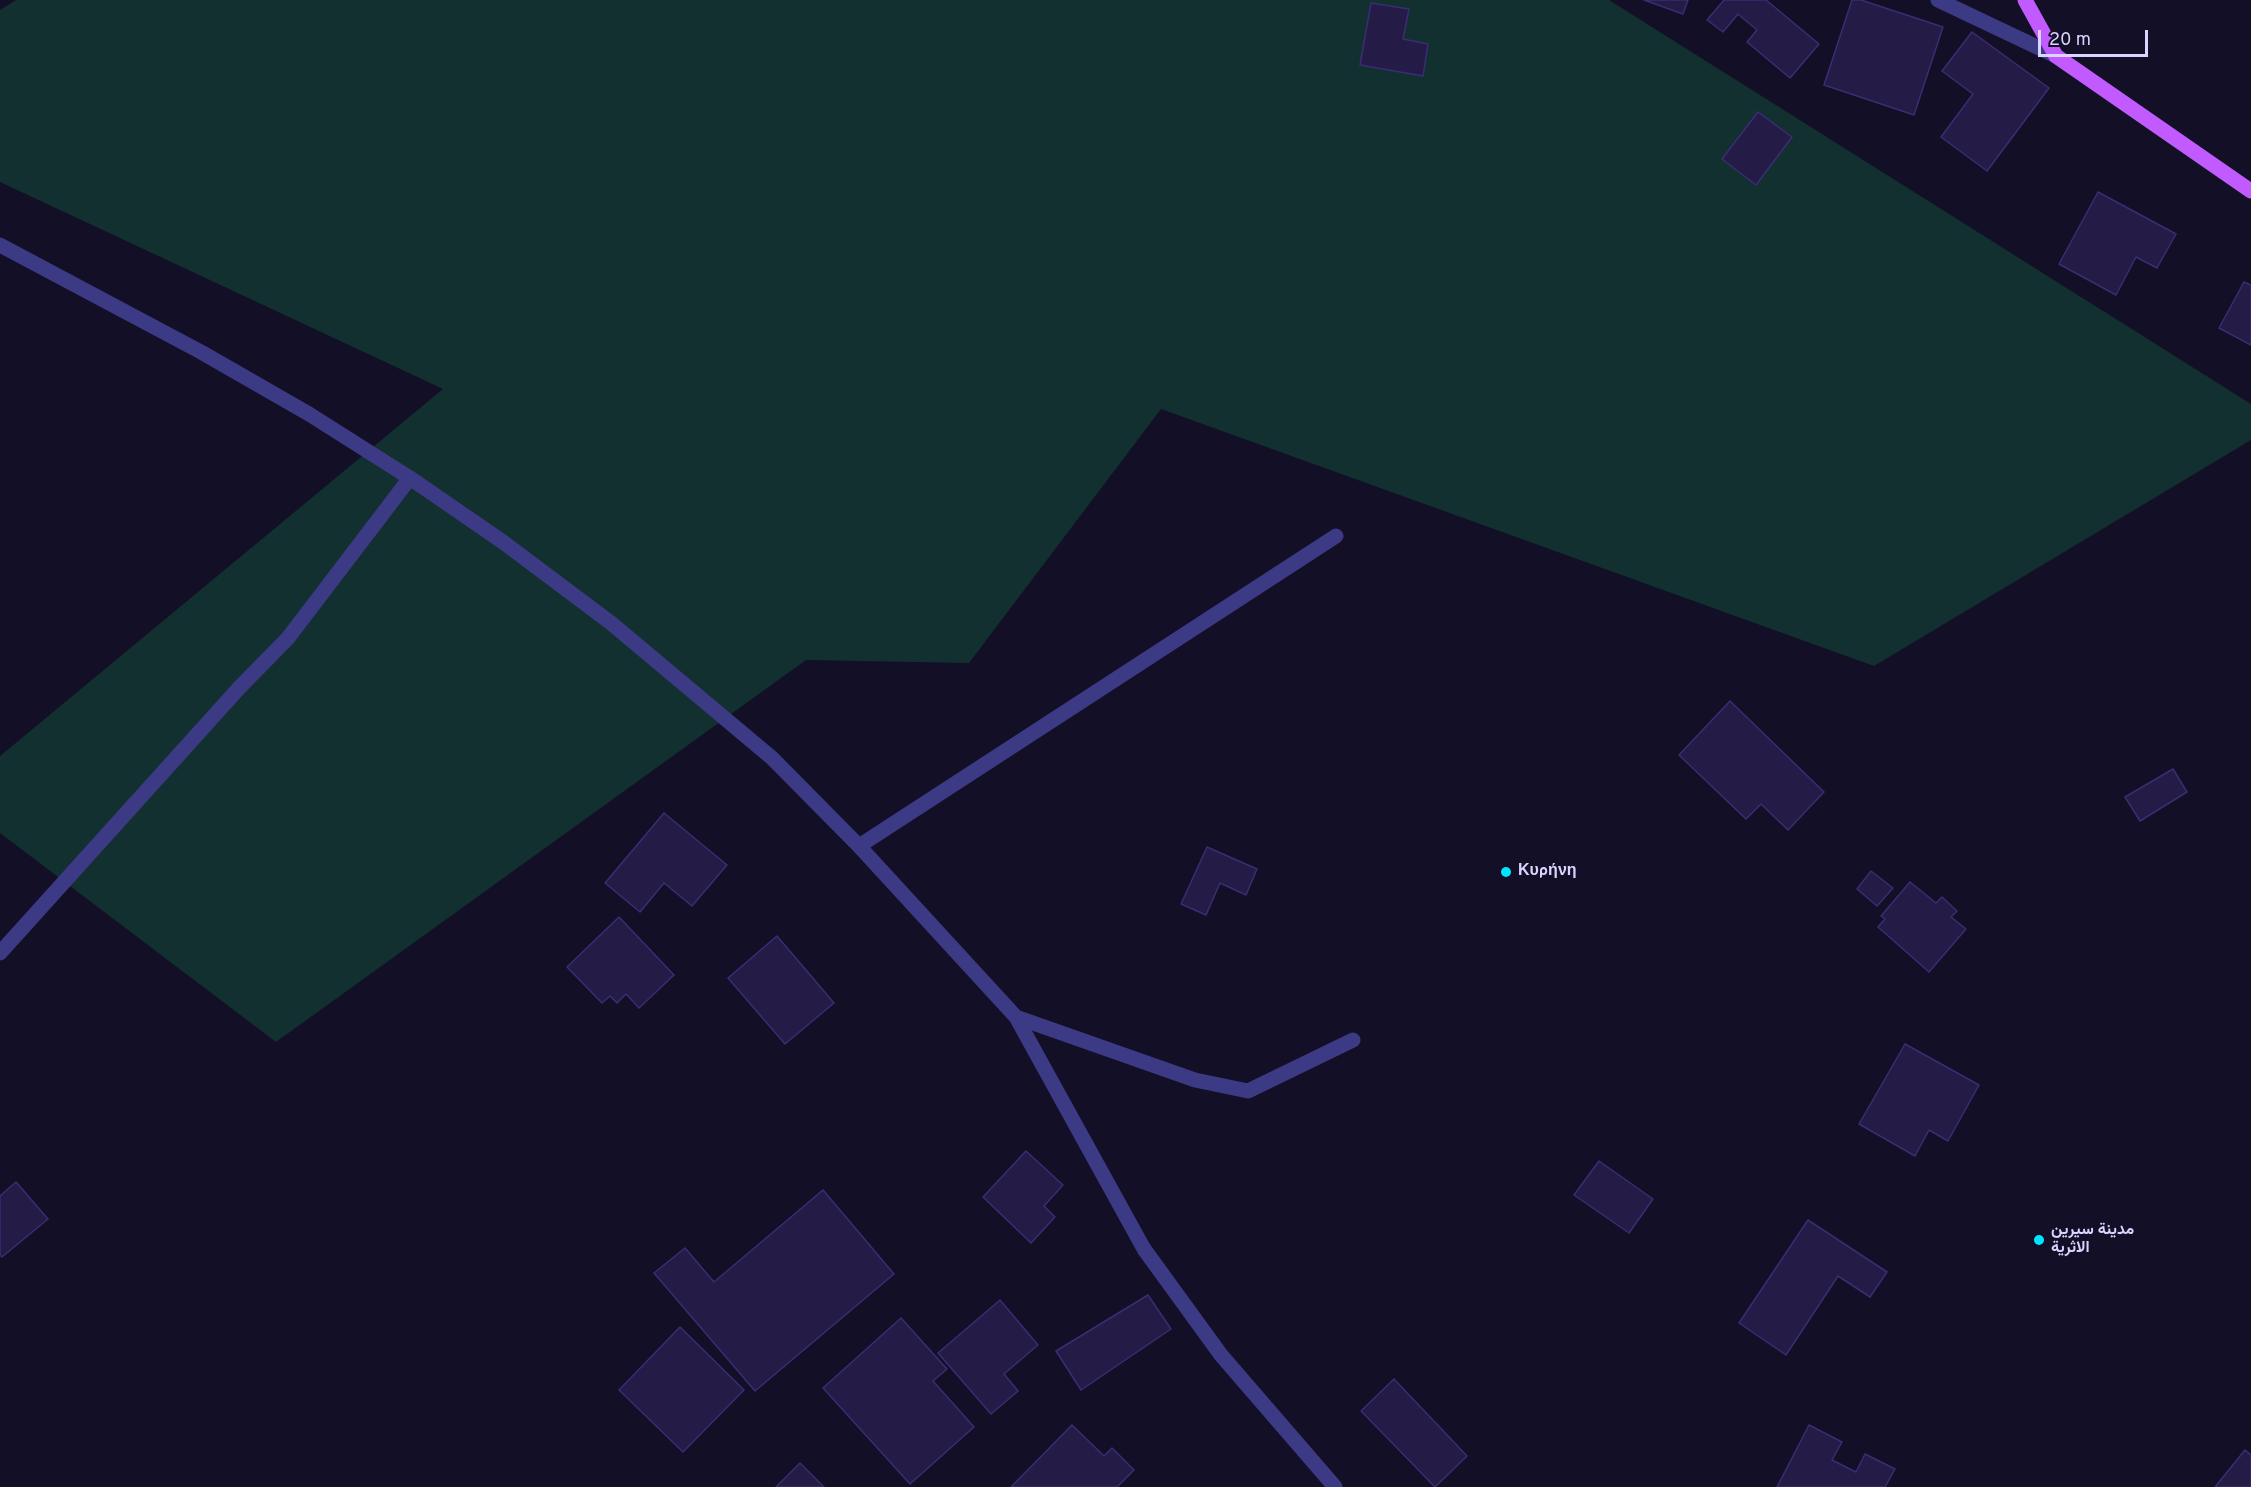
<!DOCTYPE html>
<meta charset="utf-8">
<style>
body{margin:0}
#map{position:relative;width:2251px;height:1487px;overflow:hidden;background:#130f26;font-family:Overpass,sans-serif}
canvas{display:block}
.scale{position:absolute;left:2038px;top:30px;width:110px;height:27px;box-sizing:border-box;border:3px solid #d9d4ff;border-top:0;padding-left:8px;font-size:18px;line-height:21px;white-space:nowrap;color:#d9d4ff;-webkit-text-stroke:4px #130f26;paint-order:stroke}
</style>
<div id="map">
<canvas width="2251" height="1487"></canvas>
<div class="scale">20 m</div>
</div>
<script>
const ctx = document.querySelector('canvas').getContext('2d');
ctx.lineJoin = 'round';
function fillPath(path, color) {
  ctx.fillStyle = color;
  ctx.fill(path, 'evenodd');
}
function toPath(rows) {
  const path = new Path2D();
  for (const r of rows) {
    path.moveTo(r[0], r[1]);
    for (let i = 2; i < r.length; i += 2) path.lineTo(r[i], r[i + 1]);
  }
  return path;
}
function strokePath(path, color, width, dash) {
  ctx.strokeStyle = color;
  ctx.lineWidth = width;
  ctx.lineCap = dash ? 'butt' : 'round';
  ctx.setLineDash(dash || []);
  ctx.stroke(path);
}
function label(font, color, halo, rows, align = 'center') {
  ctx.font = font + ' Overpass,Vazirmatn,sans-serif';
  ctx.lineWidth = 5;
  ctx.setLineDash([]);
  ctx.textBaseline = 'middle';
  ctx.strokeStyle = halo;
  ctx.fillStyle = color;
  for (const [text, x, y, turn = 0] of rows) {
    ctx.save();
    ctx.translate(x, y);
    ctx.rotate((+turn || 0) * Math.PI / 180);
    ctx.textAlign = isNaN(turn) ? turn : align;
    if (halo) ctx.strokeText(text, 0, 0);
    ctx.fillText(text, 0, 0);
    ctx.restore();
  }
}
fillPath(toPath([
 [16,0,1609,0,2251,404,2251,440,1874,666,1161,409,969,663,806,660,276,1042,0,833,0,756,443,389,0,182,0,10]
]), '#12302f');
const building = toPath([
 [1644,0,1688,0,1683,14,1644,0],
 [1724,0,1766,0,1819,44,1790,78,1747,42,1757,30,1738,14,1723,32,1707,20,1724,0],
 [1852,0,1861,0,1943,27,1914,115,1824,85,1852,0],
 [1371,3,1409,9,1403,39,1428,44,1423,76,1360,65,1371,3],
 [1972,32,2049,88,1987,171,1941,137,1973,94,1942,71,1972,32],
 [1758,112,1792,137,1756,185,1722,159,1758,112],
 [2098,192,2176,234,2157,268,2136,257,2116,295,2059,264,2098,192],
 [2244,282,2251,285,2251,345,2219,328,2244,282],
 [1730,701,1824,792,1788,830,1761,804,1746,819,1679,755,1730,701],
 [2173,769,2187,792,2140,821,2125,797,2173,769],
 [664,813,727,865,692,906,664,883,640,912,605,883,664,813],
 [1207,847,1257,869,1246,895,1220,883,1206,915,1181,904,1207,847],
 [1871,871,1893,888,1877,906,1857,889,1871,871],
 [1910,882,1936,903,1942,897,1957,911,1951,917,1966,929,1929,972,1878,927,1885,919,1881,916,1910,882],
 [619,917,674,975,639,1008,626,994,617,1003,610,996,602,1003,567,967,619,917],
 [777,936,834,1003,785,1044,728,978,777,936],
 [1905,1044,1979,1085,1948,1141,1929,1130,1915,1156,1859,1124,1905,1044],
 [1026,1151,1063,1185,1044,1206,1055,1217,1031,1243,983,1197,1026,1151],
 [1599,1161,1653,1199,1629,1233,1574,1195,1599,1161],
 [16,1182,48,1219,2,1257,0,1255,0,1196,16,1182],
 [823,1190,894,1274,755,1391,654,1273,685,1248,714,1282,823,1190],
 [1808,1220,1887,1272,1870,1297,1838,1276,1786,1355,1739,1323,1808,1220],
 [1148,1295,1171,1329,1081,1390,1056,1351,1148,1295],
 [1000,1300,1038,1345,1004,1374,1018,1391,991,1414,938,1353,1000,1300],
 [901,1318,947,1369,933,1381,974,1427,910,1484,823,1388,901,1318],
 [680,1327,744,1390,683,1452,619,1390,680,1327],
 [1394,1379,1467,1456,1435,1487,1361,1411,1394,1379],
 [1072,1425,1104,1456,1112,1448,1134,1470,1117,1487,1011,1487,1072,1425],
 [1809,1425,1842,1442,1832,1460,1856,1472,1865,1454,1895,1469,1885,1487,1777,1487,1809,1425],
 [2245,1450,2251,1455,2251,1487,2215,1487,2245,1450],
 [800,1463,824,1487,776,1487,800,1463]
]);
fillPath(building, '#241b47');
strokePath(building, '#3b2d73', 1.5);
strokePath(toPath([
 [1938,0,2056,56],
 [0,245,201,352,309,414,410,478,503,542,611,623,772,758,859,846,1016,1017,1144,1249,1221,1355,1335,1487],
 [859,846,1336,536],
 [0,953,239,688,288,638,410,478],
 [1016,1017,1195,1080,1248,1091,1353,1040]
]), '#3d3a85', 15);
strokePath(toPath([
 [2025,0,2056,56,2251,191]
]), '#c25bff', 15);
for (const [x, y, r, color] of [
 [1506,872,6,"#00e5ff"],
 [2039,1240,6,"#00e5ff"]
]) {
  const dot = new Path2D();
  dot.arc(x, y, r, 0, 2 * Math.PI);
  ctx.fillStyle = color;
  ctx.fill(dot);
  strokePath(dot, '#130f26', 2);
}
label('bold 16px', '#d9d4ff', '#130f26', [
 ["Κυρήνη",1518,872],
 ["مدينة سيرين",2051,1231],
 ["الاثرية",2051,1249]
], 'left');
</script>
